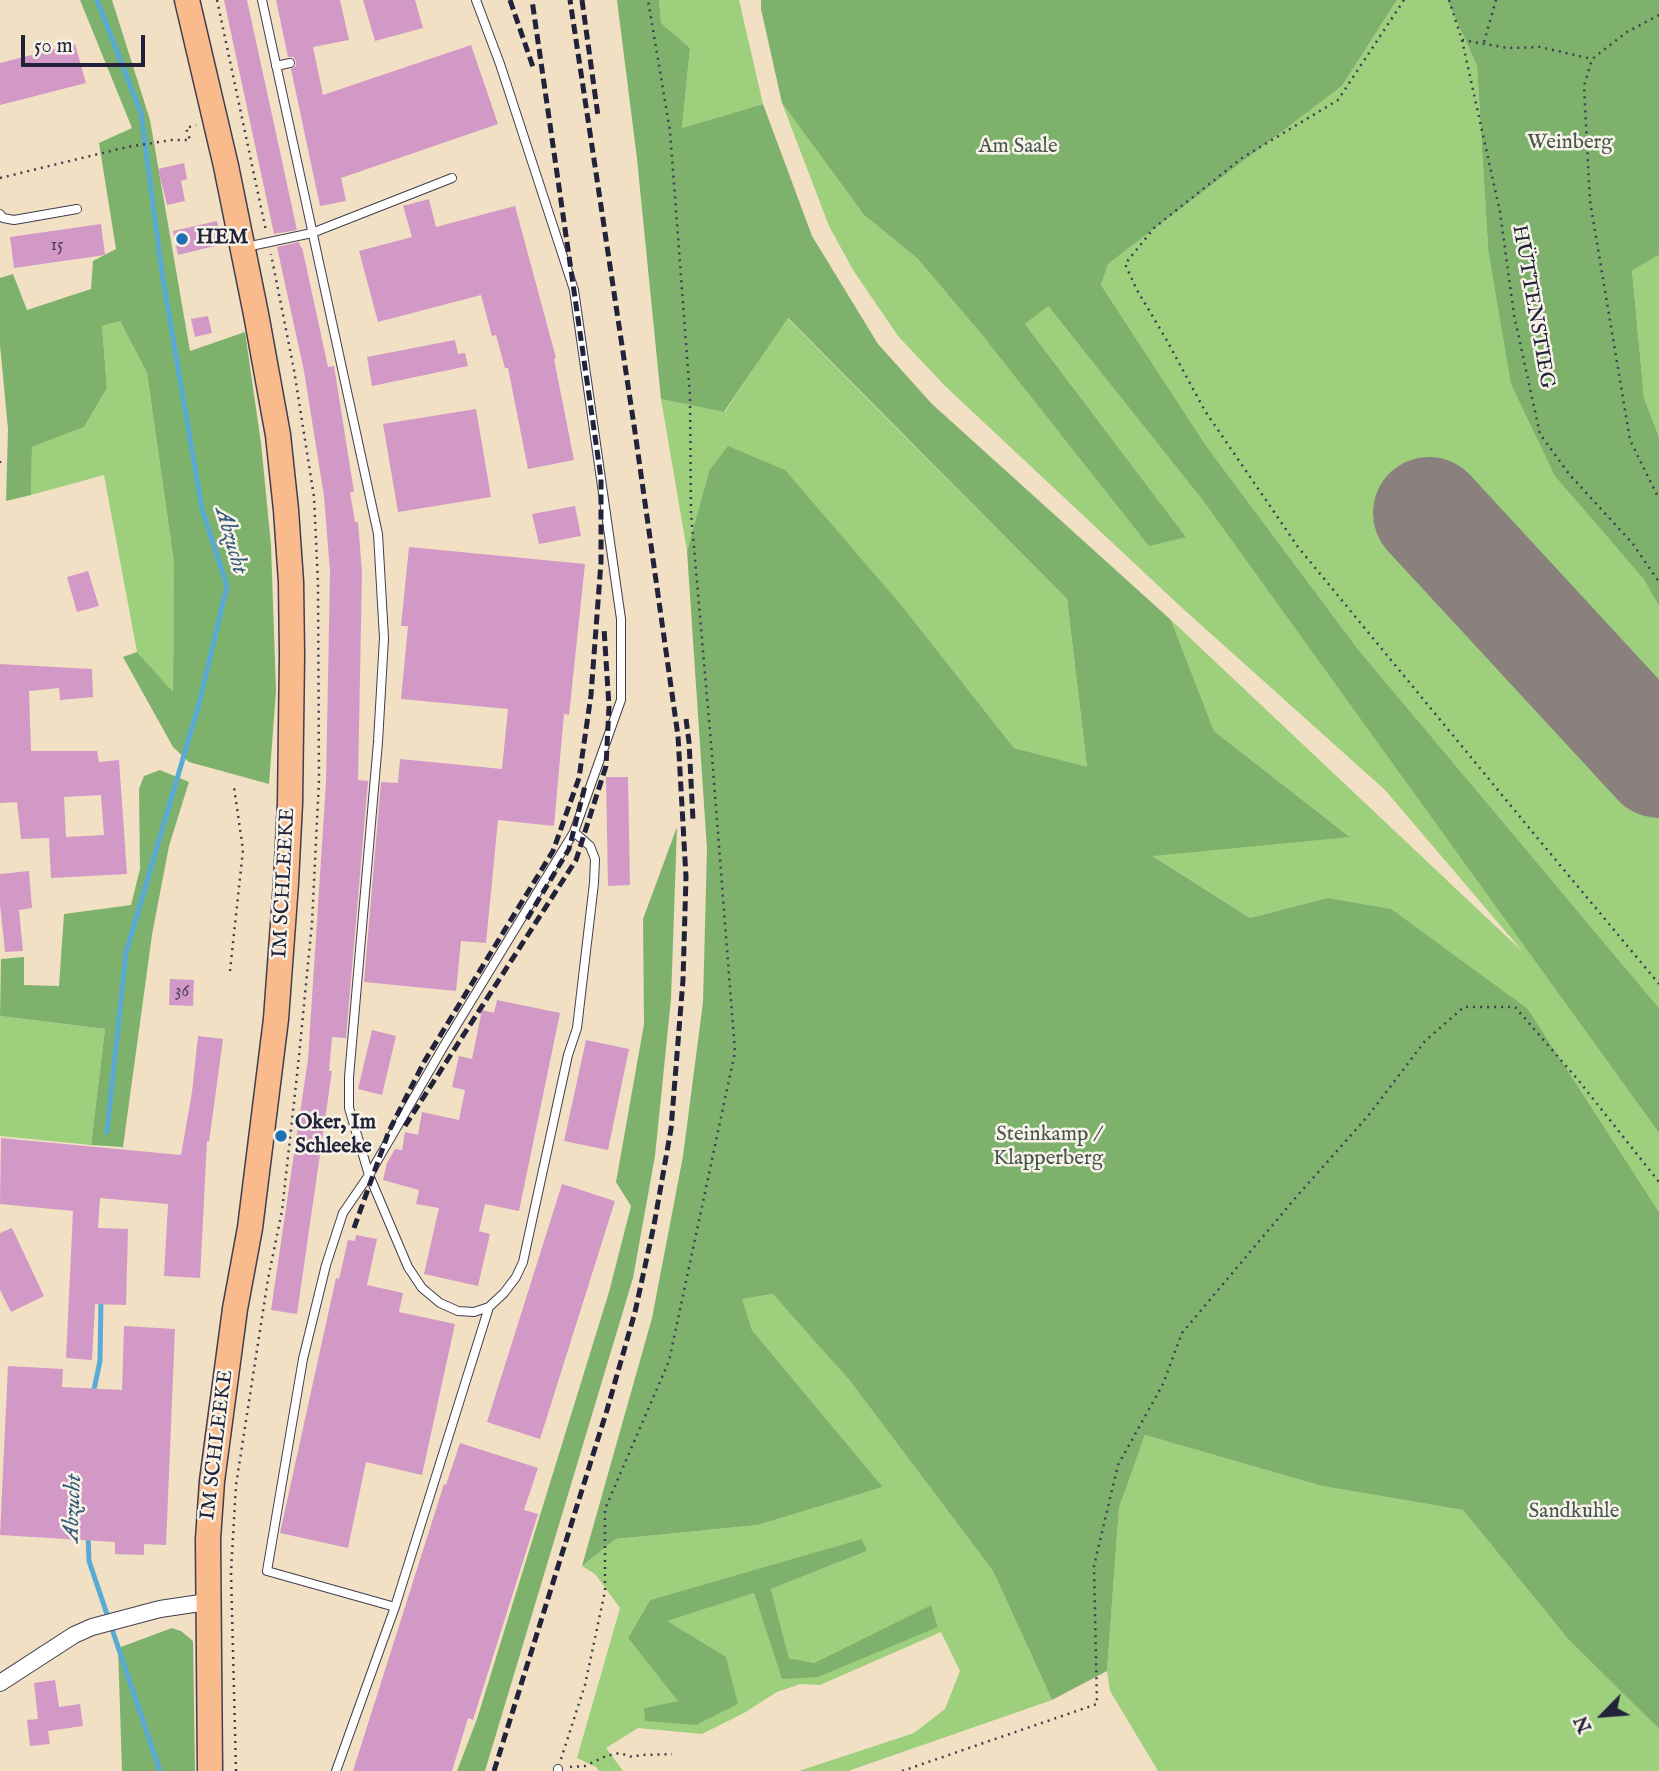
<!DOCTYPE html>
<meta charset="utf-8">
<style>
body{margin:0}
#map{position:relative;width:1659px;height:1771px;overflow:hidden;background:#f1e0c3;font-family:"IM FELL English",serif}
canvas{display:block}
.north{position:absolute;left:1568px;top:1680px;width:70px;height:70px;-webkit-text-stroke:5px #f7f3e8;paint-order:stroke;rotate:245deg;font-size:19px;font-weight:700;line-height:28px;text-align:center;color:#22223b}
.north::after{content:'';display:block;margin:auto;width:24px;height:32px;background:#22223b;clip-path:polygon(50% 0,100% 100%,50% 72%,0 100%)}
.scale{position:absolute;left:21px;top:35px;width:124px;height:32px;box-sizing:border-box;border:4px solid #22223b;border-top:0;padding-left:9px;font-size:21px;line-height:24px;white-space:nowrap;color:#22223b;-webkit-text-stroke:5px #f7f3e8;paint-order:stroke}
</style>
<div id="map">
<canvas width="1659" height="1771"></canvas>
<div class="north">N</div>
<div class="scale">50 m</div>
</div>
<script>
const ctx = document.querySelector('canvas').getContext('2d');
ctx.lineJoin = 'round';
function fillPath(path, color) {
  ctx.fillStyle = color;
  ctx.fill(path, 'evenodd');
}
function toPath(rows) {
  const path = new Path2D();
  for (const r of rows) {
    path.moveTo(r[0], r[1]);
    for (let i = 2; i < r.length; i += 2) path.lineTo(r[i], r[i + 1]);
  }
  return path;
}
function strokePath(path, color, width, dash) {
  ctx.strokeStyle = color;
  ctx.lineWidth = width;
  ctx.lineCap = dash ? 'butt' : 'round';
  ctx.setLineDash(dash || []);
  ctx.stroke(path);
}
function label(font, color, halo, rows, align = 'center') {
  ctx.font = font + ' "IM FELL English",serif';
  ctx.lineWidth = 5;
  ctx.setLineDash([]);
  ctx.textBaseline = 'middle';
  ctx.strokeStyle = halo;
  ctx.fillStyle = color;
  for (const [text, x, y, turn = 0] of rows) {
    ctx.save();
    ctx.translate(x, y);
    ctx.rotate((+turn || 0) * Math.PI / 180);
    ctx.textAlign = isNaN(turn) ? turn : align;
    if (halo) ctx.strokeText(text, 0, 0);
    ctx.fillText(text, 0, 0);
    ctx.restore();
  }
}
fillPath(toPath([
 [659,0,739,0,763,104,682,128,690,48,661,23],
 [1397,0,1447,0,1477,66,1488,248,1643,578,1659,606,1659,1008,1357,648,1207,447,1101,285,1108,264,1342,86],
 [782,103,864,215,917,258,987,341,1186,537,1025,324,1047,305,1202,498,1659,1133,1659,1212,1528,1009,1327,898,1250,918,1152,855,1349,836,1214,731,1171,620,1523,952,1385,790,1180,606,945,386,898,336,853,270,829,226],
 [1659,255,1659,437,1644,398,1632,269],
 [787,318,1067,599,1087,768,1014,748,906,611,709,471,687,551,661,399,725,412],
 [120,321,147,373,174,563,173,693,137,652,104,475,31,495,32,447,84,427,107,388,102,326],
 [0,1016,105,1029,91,1145,0,1136],
 [774,1294,850,1381,993,1571,1052,1700,848,1771,799,1771,914,1733,945,1709,960,1671,941,1632,820,1685,800,1684,777,1692,744,1713,702,1734,638,1728,606,1748,623,1771,599,1771,596,1767,577,1758,620,1608,595,1574,582,1566,616,1539,758,1525,883,1487,752,1330,741,1299],
 [862,1540,867,1551,771,1589,789,1658,814,1663,931,1605,938,1627,783,1679,754,1593,666,1621,696,1725,644,1708,679,1701,628,1638,650,1600],
 [1145,1435,1322,1486,1463,1510,1568,1639,1659,1729,1659,1771,1158,1771,1110,1691,1107,1671,1119,1508]
]), '#9ecf7d');
fillPath(toPath([
 [80,0,112,0,150,120,190,351,245,332,261,443,271,545,276,691,269,784,189,762,173,747,123,657,137,652,173,692,174,563,147,373,120,321,102,326,107,388,84,427,32,447,31,495,6,501,8,429,0,345,0,278,13,274,27,310,91,289,93,261,116,249,99,143,132,128],
 [617,0,659,0,661,23,690,48,682,128,763,104,812,236,878,344,932,404,1171,620,1214,731,1350,837,1153,856,1250,918,1327,898,1391,909,1528,1009,1659,1212,1659,1729,1568,1639,1463,1510,1322,1486,1145,1435,1119,1508,1107,1671,1052,1700,993,1571,850,1381,773,1294,742,1299,752,1330,883,1487,758,1525,616,1539,582,1566,652,1318,683,1156,703,1002,707,849,687,551,709,471,728,446,785,470,906,611,1014,748,1087,767,1067,599,788,318,724,412,661,399,637,159],
 [761,0,1397,0,1342,86,1108,264,1101,285,1207,447,1357,648,1659,1008,1659,1133,1202,499,1048,306,1025,324,1186,537,1149,546,987,341,917,258,864,215,782,103,761,9],
 [1447,0,1659,0,1659,255,1632,270,1644,398,1659,437,1659,606,1643,578,1555,476,1511,384,1488,248,1477,66],
 [160,770,189,782,169,846,152,935,123,1147,91,1145,105,1029,0,1016,1,959,24,957,24,985,59,986,64,914,131,905,140,869,139,789,144,776],
 [677,827,671,999,655,1156,633,1278,485,1771,457,1771,477,1719,609,1292,631,1206,616,1182,644,1024,643,919],
 [862,1539,867,1551,771,1589,789,1658,814,1663,931,1605,938,1627,818,1677,782,1679,754,1593,667,1621,726,1657,738,1704,696,1725,645,1721,644,1708,678,1701,628,1638,650,1600],
 [172,1628,181,1631,193,1641,195,1771,122,1771,118,1648]
]), '#7eb26c');
strokePath(toPath([
 [97,0,141,113,162,273,202,509,227,586,199,704,126,953,107,1132],
 [93,1394,100,1361,101,1300],
 [88,1534,89,1561,160,1771]
]), '#5aabd4', 5);
strokePath(toPath([
 [1429,513,1659,762]
]), '#8a817f', 112);
fillPath(toPath([
 [224,0,247,0,297,230,274,234],
 [276,0,340,0,349,40,313,47,323,95,471,45,498,124,341,178,346,201,320,206,291,69,296,66,296,61,293,57,288,57],
 [363,0,415,0,423,28,375,41],
 [75,44,86,83,0,105,0,63],
 [184,163,187,179,181,181,185,201,167,205,158,169],
 [429,199,436,227,515,206,556,358,554,359,574,460,528,469,508,368,505,368,496,335,492,336,481,295,378,322,359,251,412,237,403,206],
 [217,221,223,244,178,255,173,231],
 [101,224,105,255,14,268,10,237],
 [299,242,301,248,302,247,328,367,334,366,354,492,350,492,355,522,358,522,362,573,358,780,368,781,346,1038,332,1037,329,1071,332,1071,297,1314,271,1310,308,1059,326,783,330,572,324,496,304,371,277,247],
 [208,316,212,333,195,337,191,319],
 [455,340,458,354,465,353,468,366,372,386,367,357],
 [476,409,491,497,398,512,383,424],
 [575,506,581,536,539,544,532,514],
 [409,547,585,564,569,715,564,714,554,826,498,820,486,943,461,941,456,991,364,982,381,782,398,783,400,759,502,769,508,709,401,699,408,626,401,626],
 [88,571,99,606,77,612,67,577],
 [0,664,92,669,93,697,60,700,59,688,29,691,31,751,97,751,99,762,119,760,127,874,51,878,49,838,21,839,17,802,0,803],
 [101,795,104,835,66,837,64,797],
 [606,777,628,777,630,885,608,886],
 [29,871,32,908,19,910,23,951,5,952,0,904,0,874],
 [170,979,194,980,193,1006,169,1005],
 [497,1000,560,1013,519,1211,485,1204,479,1231,490,1234,478,1286,424,1274,439,1208,416,1204,419,1190,383,1180,387,1163,395,1149,402,1150,405,1132,418,1135,422,1112,459,1120,465,1090,452,1087,459,1056,472,1059,482,1010,494,1013],
 [372,1030,396,1036,382,1095,358,1089],
 [198,1036,223,1039,209,1142,207,1141,200,1278,164,1276,168,1204,100,1198,98,1228,128,1229,126,1305,95,1304,92,1360,66,1358,73,1211,0,1204,1,1138,181,1155,192,1092],
 [586,1040,629,1049,608,1150,564,1141],
 [562,1184,615,1201,540,1439,487,1422],
 [12,1228,44,1296,11,1312,0,1290,0,1233],
 [356,1235,377,1239,367,1285,403,1293,399,1312,455,1324,422,1475,366,1462,348,1548,280,1533,336,1278,339,1279,348,1240,355,1241],
 [124,1326,175,1329,166,1545,144,1544,144,1555,115,1554,115,1542,0,1535,8,1366,63,1369,62,1387,122,1390],
 [460,1443,538,1468,524,1510,538,1514,473,1720,468,1718,452,1771,353,1771,444,1484,446,1485],
 [55,1680,59,1707,80,1704,83,1726,48,1731,50,1744,30,1746,27,1720,38,1719,34,1683]
]), '#d299c7');
const lane = toPath([
 [262,0,378,534,384,638,378,742,349,1077,349,1108,369,1175,408,1267,422,1288,440,1303,458,1311,474,1312,489,1307,504,1293,516,1277,523,1262,568,1055,577,1028,594,883,595,859,590,846,574,832],
 [276,66,290,63],
 [0,214,3,218,14,220,77,209],
 [246,247,312,233,452,178],
 [395,1607,267,1571,303,1359,326,1265,343,1213,369,1175,445,1044,574,832,621,700,621,619,574,290,500,64,476,0],
 [336,1771,395,1607,489,1307],
 [558,1771,558,1769]
]);
const street = toPath([
 [0,1683,74,1635,92,1627,160,1609,207,1602]
]);
const primary = toPath([
 [187,0,226,166,256,314,278,435,286,510,291,582,292,655,290,803,286,883,276,1019,250,1228,235,1309,212,1481,208,1539,210,1771]
]);
strokePath(lane, '#413e4f', 10);
strokePath(street, '#413e4f', 18);
strokePath(primary, '#413e4f', 27);
strokePath(toPath([
 [217,0,266,231],
 [1404,0,1338,100,1242,158,1154,228,1125,264,1137,290,1166,339,1205,411,1298,547,1525,823,1659,984],
 [1449,0,1462,40,1500,212,1514,315,1540,434,1569,474,1633,544,1659,582],
 [1659,15,1627,32,1592,59,1584,86,1590,201,1630,440,1659,499],
 [1462,40,1508,48,1540,47,1592,59],
 [1484,42,1496,0],
 [0,178,127,147,172,140,190,140,186,128,196,125],
 [0,461,0,468],
 [230,971,243,850,234,787],
 [561,1759,585,1685,605,1591,605,1509,669,1361,735,1052,711,743,691,513,690,396,670,131,648,0],
 [570,1767,585,1766,606,1756,620,1753,632,1757,641,1755,672,1754],
 [236,1771,231,1572,236,1485,268,1279,282,1211,298,1066,312,923,319,780,318,584,314,497,294,370,271,254],
 [902,1771,1097,1704,1094,1566,1118,1465,1163,1384,1182,1333,1297,1196,1368,1116,1425,1041,1464,1007,1515,1007,1579,1081,1659,1182]
]), '#413e4f', 2.5, [2, 5]);
strokePath(lane, '#fff', 8);
strokePath(street, '#fff', 16);
strokePath(primary, '#fabb8c', 24);
strokePath(toPath([
 [510,0,533,67],
 [582,0,598,116],
 [686,719,689,742,693,820],
 [527,919,569,849,585,786],
 [405,1126,576,860,606,766,609,707,604,628],
 [354,1228,389,1131,424,1062,553,851,579,778,591,695,601,562,601,478,532,0],
 [494,1771,607,1410,635,1312,654,1225,671,1129,683,980,686,877,678,736,635,432,570,0]
]), '#22223b', 5, [10, 5]);
for (const [x, y, r, color] of [
 [182,239,7,"#1f6fb2"],
 [281,1136,7,"#1f6fb2"]
]) {
  const dot = new Path2D();
  dot.arc(x, y, r, 0, 2 * Math.PI);
  ctx.fillStyle = color;
  ctx.fill(dot);
  strokePath(dot, '#f7f3e8', 2.5);
}
label('18px', '#4e405e', null, [
 ["15",57,246],
 ["36",182,992]
]);
label('21px', '#47564f', '#f7f3e8', [
 ["Weinberg",1570,144],
 ["Am Saale",1018,148],
 ["Steinkamp /",1048,1136],
 ["Klapperberg",1048,1160],
 ["Sandkuhle",1574,1513]
]);
label('bold 21px', '#22223b', '#f7f3e8', [
 ["HEM",196,239],
 ["Oker, Im",295,1124],
 ["Schleeke",295,1148]
], 'left');
label('21px', '#22223b', '#f7f3e8', [
 ["HÜTTENSTIEG",1532,307,80],
 ["IM SCHLEEKE",285,883,-87],
 ["IM SCHLEEKE",218,1445,-83]
]);
label('italic 23px', '#385978', '#f7f3e8', [
 ["Abzucht",230,541,74],
 ["Abzucht",74,1508,-88]
]);
</script>
